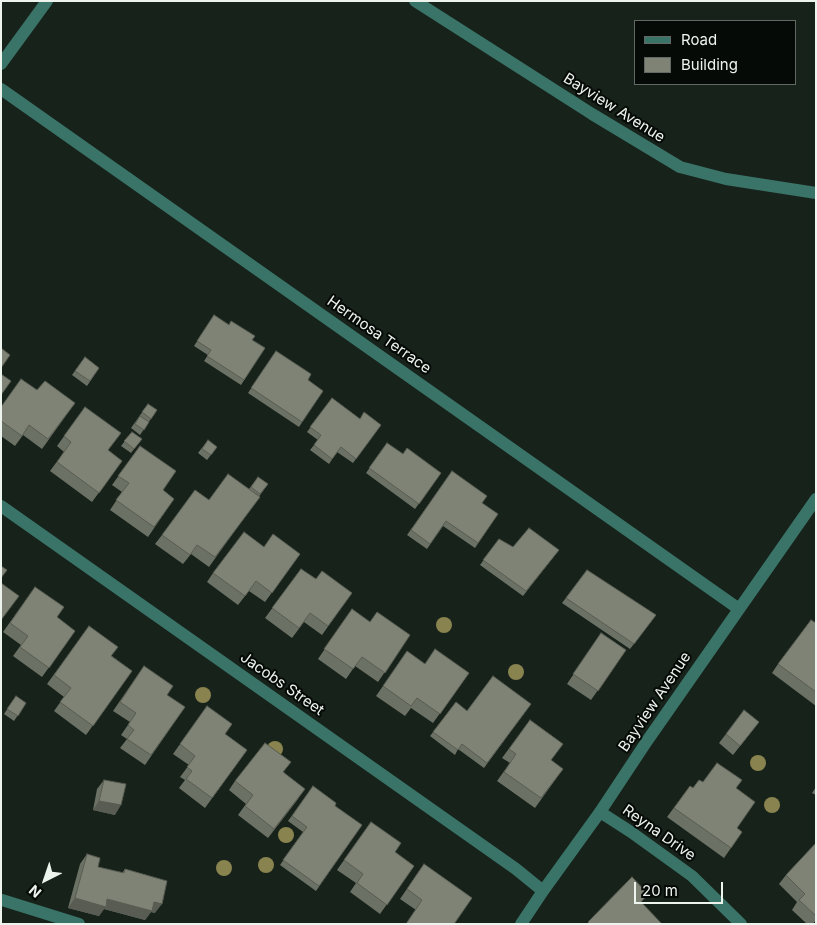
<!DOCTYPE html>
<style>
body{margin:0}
#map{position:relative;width:817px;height:925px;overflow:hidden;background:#17221a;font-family:Inter,sans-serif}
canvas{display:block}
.frame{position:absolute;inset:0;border:2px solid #edf4ee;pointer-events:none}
.legend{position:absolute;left:634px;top:20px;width:162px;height:65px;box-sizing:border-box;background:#060a07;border:1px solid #626863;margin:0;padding:6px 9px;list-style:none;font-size:15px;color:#edf4ee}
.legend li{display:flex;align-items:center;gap:10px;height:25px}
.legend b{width:25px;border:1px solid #626863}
.north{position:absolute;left:20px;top:855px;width:50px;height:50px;-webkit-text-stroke:4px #060a07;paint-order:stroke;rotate:221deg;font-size:14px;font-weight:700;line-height:20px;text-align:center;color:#edf4ee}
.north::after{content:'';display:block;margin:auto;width:18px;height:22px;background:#edf4ee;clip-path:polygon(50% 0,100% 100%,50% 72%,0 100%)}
.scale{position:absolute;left:634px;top:882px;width:89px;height:22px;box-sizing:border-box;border:2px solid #edf4ee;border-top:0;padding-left:6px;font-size:15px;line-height:18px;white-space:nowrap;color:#edf4ee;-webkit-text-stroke:4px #060a07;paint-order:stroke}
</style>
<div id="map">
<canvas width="817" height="925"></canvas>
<div class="frame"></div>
<ul class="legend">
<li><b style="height:6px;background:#3a7367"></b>Road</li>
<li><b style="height:14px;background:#7e8375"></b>Building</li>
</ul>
<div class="north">N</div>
<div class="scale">20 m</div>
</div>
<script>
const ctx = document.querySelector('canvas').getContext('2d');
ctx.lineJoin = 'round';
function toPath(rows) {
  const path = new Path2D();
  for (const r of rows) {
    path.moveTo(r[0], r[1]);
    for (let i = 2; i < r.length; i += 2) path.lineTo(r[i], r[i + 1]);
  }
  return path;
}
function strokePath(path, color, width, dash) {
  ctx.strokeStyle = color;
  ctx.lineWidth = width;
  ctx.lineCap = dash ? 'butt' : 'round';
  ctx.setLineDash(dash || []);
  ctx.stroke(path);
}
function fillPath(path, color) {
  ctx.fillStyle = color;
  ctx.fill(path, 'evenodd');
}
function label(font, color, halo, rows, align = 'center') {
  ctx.font = font + ' Inter,sans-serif';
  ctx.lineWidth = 4;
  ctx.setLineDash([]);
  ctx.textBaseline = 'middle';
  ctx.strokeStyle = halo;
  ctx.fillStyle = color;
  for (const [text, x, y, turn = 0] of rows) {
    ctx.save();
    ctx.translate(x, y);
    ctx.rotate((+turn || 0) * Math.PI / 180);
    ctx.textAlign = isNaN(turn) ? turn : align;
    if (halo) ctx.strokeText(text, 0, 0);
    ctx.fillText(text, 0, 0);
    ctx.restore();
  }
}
strokePath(toPath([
 [2,900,79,924]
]), '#3a7367', 12);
strokePath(toPath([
 [415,1,592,114,680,167,726,179,816,193],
 [1,64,47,1],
 [1,89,739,609],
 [1,506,516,869,543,891],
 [600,812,631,832,692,876,741,924],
 [521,924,543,891,600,812,647,741,816,499]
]), '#3a7367', 12);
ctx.fillStyle = '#89834f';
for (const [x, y] of [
 [444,625],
 [516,672],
 [203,695],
 [275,749],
 [758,763],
 [772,805],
 [286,835],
 [266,865],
 [224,868]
]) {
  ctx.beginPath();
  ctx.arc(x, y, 8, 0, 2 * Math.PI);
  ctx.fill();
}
fillPath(toPath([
 [214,315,265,348,241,385,204,361,208,355,194,346],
 [276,351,308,380,323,391,299,427,248,393],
 [85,357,99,368,87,386,72,375],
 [37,390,75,403,42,449,23,435,15,446,1,436,1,407],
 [332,398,360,419,381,425,353,463,337,452,329,464,310,450,318,440,307,432],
 [148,404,157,410,140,435,131,428],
 [85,407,108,451,122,461,92,502,50,471,64,452,57,446],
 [132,432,142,439,131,453,121,446],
 [208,440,217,447,207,460,198,453],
 [387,443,403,454,441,473,415,509,366,473],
 [140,446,163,490,174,499,148,537,110,510,122,492,112,485],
 [452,471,482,503,498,514,475,548,443,526,427,549,407,535],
 [258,477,268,484,209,567,191,554,183,564,155,544,162,535,209,500,249,489],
 [499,539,513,547,559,550,523,596,480,565],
 [264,547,300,554,265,602,249,591,238,605,207,582,213,573],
 [301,569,316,579,352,593,322,635,304,622,292,638,265,618],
 [587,570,656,615,630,649,562,603],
 [35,587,57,617,75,631,42,677,13,656,21,645,3,632],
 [352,609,370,622,410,635,378,682,355,666,346,679,318,659],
 [816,623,816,706,772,673,778,664],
 [89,626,112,656,132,671,86,735,54,711,64,697,47,684],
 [601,633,626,650,591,700,567,684],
 [425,664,469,673,433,723,411,708,405,716,376,696,383,686],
 [144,666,167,695,185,707,145,765,120,748,127,739,121,735,130,722,113,711],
 [16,696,26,703,14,721,4,714],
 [456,702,467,711,531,704,484,768,458,749,455,755,430,736],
 [207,706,225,734,247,750,205,808,179,788,185,780,180,777,189,765,173,754],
 [530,720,551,760,563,769,535,808,497,781,510,763,502,758],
 [759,722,733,755,719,743,726,734],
 [284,772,298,799,268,838,238,815,246,804,229,790,235,781],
 [104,780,115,815,93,810,97,789],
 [703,782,736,788,737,828,742,832,724,858,667,817,690,786,693,788],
 [313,786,335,806,362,825,316,891,280,865,303,832,288,821],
 [816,787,816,795,812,793],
 [371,822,395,852,414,866,380,914,350,892,356,883,337,870],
 [816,843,816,920,813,924,807,924,792,910,797,902,779,884,786,875],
 [87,854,98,867,122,873,125,869,155,913,151,912,145,920,104,909,99,916,68,908,80,864],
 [424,864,472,898,416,910,400,899]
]), '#6c7165');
fillPath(toPath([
 [305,789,298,799,268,838,274,829],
 [99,801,121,805,115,815,93,810],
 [75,898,154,902,162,904,155,913,151,912,145,920,104,909,99,916,68,908]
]), '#585c52');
const building = toPath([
 [214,315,229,325,231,321,255,336,252,340,265,348,244,380,207,356,211,350,197,341,214,315],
 [1,348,10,355,1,368,1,348],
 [276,351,311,374,308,380,323,391,302,422,251,388,276,351],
 [85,357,99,368,90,381,75,371,85,357],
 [1,374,11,381,1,395,1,374],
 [21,379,37,390,45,381,75,403,48,439,29,425,22,436,1,421,1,407,21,379],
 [332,398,360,419,364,412,381,425,356,459,341,447,332,459,314,445,321,435,310,427,332,398],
 [148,404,157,410,151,419,142,412,148,404],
 [85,407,121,433,108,450,122,461,99,493,57,462,71,442,64,436,85,407],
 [140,416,149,422,144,430,135,424,140,416],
 [132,432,142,439,134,449,124,441,132,432],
 [208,440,217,447,211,455,202,449,208,440],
 [387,443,403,454,407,448,441,473,419,504,369,468,387,443],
 [140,446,176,471,163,490,174,499,154,527,116,500,129,483,118,476,140,446],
 [452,471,487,496,482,503,498,514,478,543,446,521,430,544,411,530,452,471],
 [228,474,260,497,215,557,197,545,190,555,162,535,195,490,209,500,228,474],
 [258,477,268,484,260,494,251,487,258,477],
 [529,528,559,550,526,591,483,560,499,539,513,547,529,528],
 [244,532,264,547,273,534,300,554,272,593,256,581,245,596,213,573,244,532],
 [1,566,7,570,1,578,1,566],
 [301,569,316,579,322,571,352,593,328,626,310,613,299,628,272,608,301,569],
 [587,570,656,615,634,644,566,598,587,570],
 [1,583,19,596,1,620,1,583],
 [35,587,64,607,57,617,75,631,49,668,20,647,28,636,10,623,35,587],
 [352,609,370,622,377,612,410,635,385,673,362,657,353,669,324,649,352,609],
 [811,620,816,623,816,692,778,664,811,620],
 [89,626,118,647,111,656,132,671,93,726,60,702,71,688,54,675,89,626],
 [601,633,626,650,598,691,573,674,601,633],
 [435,649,469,673,440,714,417,698,411,706,383,686,407,651,425,664,435,649],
 [144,666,173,686,167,695,185,707,151,755,127,739,134,730,128,725,136,713,120,702,144,666],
 [493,676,531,704,487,763,462,744,458,750,433,732,456,702,467,711,493,676],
 [16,696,26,703,18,716,7,709,16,696],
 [207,706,232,724,225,734,247,750,212,798,186,779,192,771,187,767,195,756,180,744,207,706],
 [744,710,759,722,740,746,726,734,744,710],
 [530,720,563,744,551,760,563,769,541,798,504,772,516,754,509,749,530,720],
 [265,743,291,762,283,772,305,789,274,829,245,806,253,795,235,781,265,743],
 [717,763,742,780,736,788,755,802,737,828,742,832,731,848,674,808,690,786,693,788,699,780,703,782,717,763],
 [104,780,126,784,121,805,99,801,104,780],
 [313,786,336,803,335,806,362,825,319,886,283,860,307,827,292,816,313,786],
 [371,822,401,843,395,852,414,866,387,905,357,883,363,874,344,860,371,822],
 [816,843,816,916,799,900,805,894,786,875,816,843],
 [87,854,100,858,98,867,124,873,125,869,167,881,162,904,154,902,152,911,107,899,106,907,75,898,87,854],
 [424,864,472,898,454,924,406,924,422,900,407,889,424,864],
 [632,877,648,894,641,902,662,924,590,924,588,922,632,877]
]);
fillPath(building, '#7e8375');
strokePath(building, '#585c52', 1);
label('15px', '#edf4ee', '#060a07', [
 ["Bayview Avenue",614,108,32],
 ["Hermosa Terrace",379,335,35],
 ["Jacobs Street",282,684,35],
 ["Bayview Avenue",655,702,-56],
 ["Reyna Drive",659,833,35]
]);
</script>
